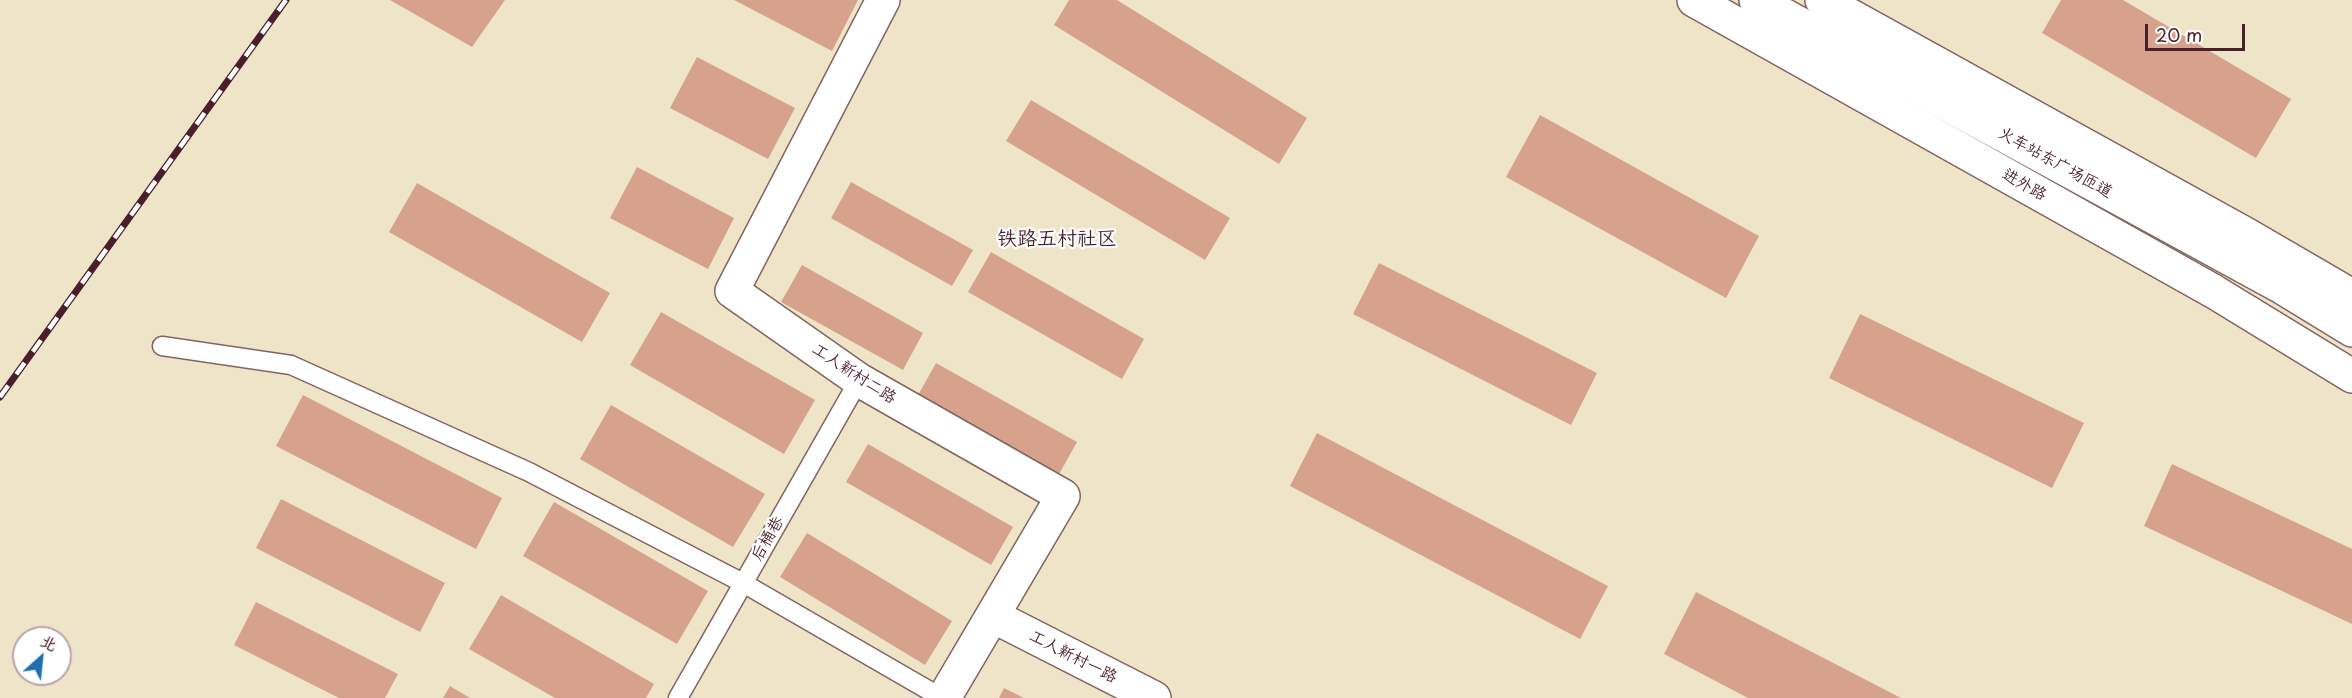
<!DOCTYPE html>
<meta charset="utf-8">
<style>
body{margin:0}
#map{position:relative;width:2352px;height:698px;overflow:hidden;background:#eee5c9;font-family:"Playpen Sans","LXGW WenKai TC",sans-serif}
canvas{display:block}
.north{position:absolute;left:12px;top:626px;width:60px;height:60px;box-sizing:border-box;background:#fff;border:2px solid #b7a5aa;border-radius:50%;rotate:27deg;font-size:16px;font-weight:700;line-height:24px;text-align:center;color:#4a1f2b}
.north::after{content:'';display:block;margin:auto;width:21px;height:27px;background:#1f6fb2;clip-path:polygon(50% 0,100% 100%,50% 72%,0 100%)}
.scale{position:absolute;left:2145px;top:24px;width:100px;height:27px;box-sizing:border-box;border:3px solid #4a1f2b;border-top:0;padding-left:8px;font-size:18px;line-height:21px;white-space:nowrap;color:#4a1f2b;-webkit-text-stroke:4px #fff;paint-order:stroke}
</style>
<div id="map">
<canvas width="2352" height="698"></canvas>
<div class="north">北</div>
<div class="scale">20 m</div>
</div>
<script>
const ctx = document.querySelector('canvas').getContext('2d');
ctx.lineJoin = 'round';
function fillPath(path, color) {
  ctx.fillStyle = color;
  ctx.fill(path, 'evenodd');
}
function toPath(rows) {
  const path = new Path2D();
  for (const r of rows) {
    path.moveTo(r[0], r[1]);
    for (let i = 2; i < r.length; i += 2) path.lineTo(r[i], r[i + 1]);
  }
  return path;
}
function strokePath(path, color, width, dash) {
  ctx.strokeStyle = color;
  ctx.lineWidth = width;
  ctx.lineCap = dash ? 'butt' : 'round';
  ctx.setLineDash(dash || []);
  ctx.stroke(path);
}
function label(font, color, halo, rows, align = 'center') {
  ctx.font = font + ' "Playpen Sans","LXGW WenKai TC",sans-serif';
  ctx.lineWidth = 4.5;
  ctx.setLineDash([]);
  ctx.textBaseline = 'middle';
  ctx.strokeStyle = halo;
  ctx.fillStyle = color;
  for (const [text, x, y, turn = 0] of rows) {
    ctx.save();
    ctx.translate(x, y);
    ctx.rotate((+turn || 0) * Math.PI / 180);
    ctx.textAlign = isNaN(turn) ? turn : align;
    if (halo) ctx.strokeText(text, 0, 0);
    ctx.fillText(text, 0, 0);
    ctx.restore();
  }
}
fillPath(toPath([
 [390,0,505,0,472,47],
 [734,0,858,0,832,51],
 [1069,0,1117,0,1307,118,1279,164,1054,25],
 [2061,0,2123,0,2291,99,2256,158,2042,33],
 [697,57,795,108,768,159,670,108],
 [1031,100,1230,218,1205,260,1006,141],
 [1540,115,1759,236,1726,298,1506,177],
 [637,167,734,218,708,269,610,218],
 [851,182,973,250,952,286,831,218],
 [417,183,610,293,582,342,389,232],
 [991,252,1144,339,1122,379,968,292],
 [1379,263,1597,373,1571,425,1353,314],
 [802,265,923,333,903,370,781,302],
 [661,312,815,400,784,454,630,365],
 [1860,314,2084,423,2052,488,1829,378],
 [936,363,1077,442,1053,485,912,406],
 [303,395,502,498,476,549,276,446],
 [611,405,765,494,733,547,580,459],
 [1317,433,1608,586,1580,639,1290,486],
 [868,444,1013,527,991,565,846,482],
 [2172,464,2352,549,2352,624,2144,526],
 [281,499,445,583,420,632,256,548],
 [554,502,708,591,677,644,523,556],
 [807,533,952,621,925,665,780,577],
 [1696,592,1901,698,1748,698,1664,654],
 [501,595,654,684,646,698,555,698,469,649],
 [256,602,398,674,385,698,339,698,234,645],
 [450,686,470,698,443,698],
 [1004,688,1024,698,999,698]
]), '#d7a28c');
const lane = toPath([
 [162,346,291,365,529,472,743,583,942,698],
 [678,698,859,380]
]);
const street = toPath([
 [883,0,732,291,859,380,1063,496,944,698],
 [993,616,1154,698]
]);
const secondary = toPath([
 [1694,0,2213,291,2352,376],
 [1822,0,2247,235,2352,296]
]);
const highway = toPath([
 [1756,0,2280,286,2352,330]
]);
strokePath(lane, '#836462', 21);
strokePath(street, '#836462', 36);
strokePath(secondary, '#836462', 36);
strokePath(highway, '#836462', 36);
strokePath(lane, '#fff', 18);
strokePath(street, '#fff', 33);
strokePath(secondary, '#fff', 33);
strokePath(highway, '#fff', 33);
const rail = toPath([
 [0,397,286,0]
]);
strokePath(rail, '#4a1f2b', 7);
strokePath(rail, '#fff', 4.5, [14]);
label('16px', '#4a1f2b', '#fff', [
 ["火车站东广场匝道",2055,163,29],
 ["进外路",2024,185,29],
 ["工人新村二路",854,374,33],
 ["后桶巷",768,539,-60],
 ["工人新村一路",1073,657,27]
]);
label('20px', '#4a1f2b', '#fff', [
 ["铁路五村社区",1057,239]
]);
</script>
